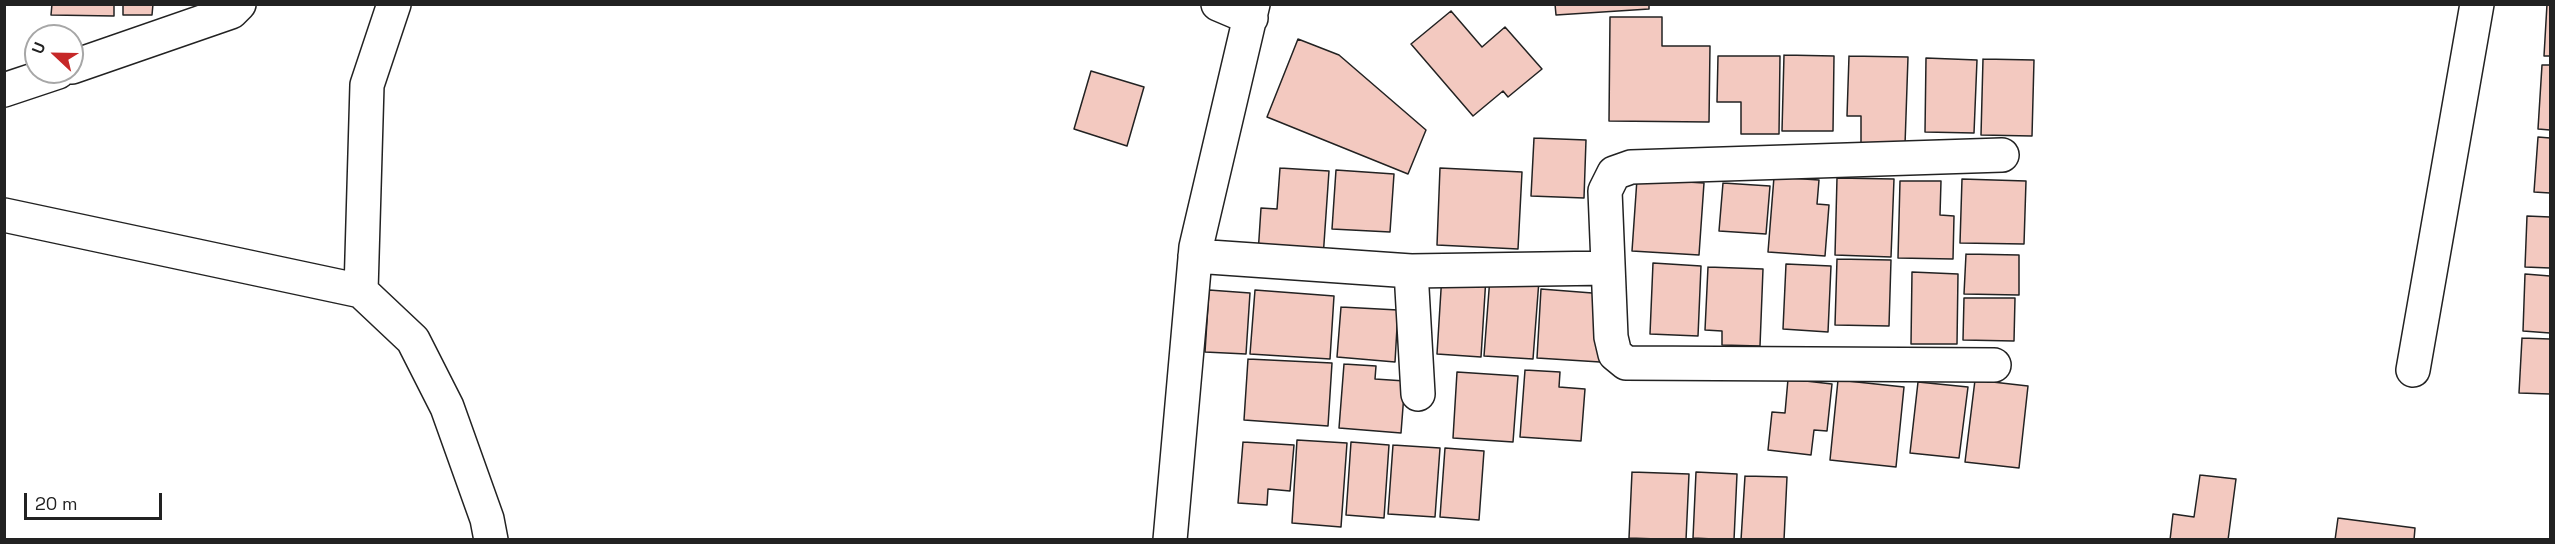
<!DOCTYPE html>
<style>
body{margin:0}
#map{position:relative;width:2555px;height:544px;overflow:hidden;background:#fff;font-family:"Space Grotesk",sans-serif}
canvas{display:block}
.frame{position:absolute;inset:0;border:6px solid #222;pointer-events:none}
.north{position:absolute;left:24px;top:24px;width:60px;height:60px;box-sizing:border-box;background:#fff;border:2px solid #a7a7a7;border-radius:50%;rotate:292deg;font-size:16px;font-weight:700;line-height:24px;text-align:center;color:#222}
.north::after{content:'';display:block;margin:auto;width:21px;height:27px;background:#c62828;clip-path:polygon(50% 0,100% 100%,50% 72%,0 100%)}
.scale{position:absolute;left:24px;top:493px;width:138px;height:27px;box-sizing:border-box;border:3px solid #222;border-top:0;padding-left:8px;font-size:18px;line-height:21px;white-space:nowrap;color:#222;-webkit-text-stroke:4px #fff;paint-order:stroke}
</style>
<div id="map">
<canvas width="2555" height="544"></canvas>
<div class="frame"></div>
<div class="north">U</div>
<div class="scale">20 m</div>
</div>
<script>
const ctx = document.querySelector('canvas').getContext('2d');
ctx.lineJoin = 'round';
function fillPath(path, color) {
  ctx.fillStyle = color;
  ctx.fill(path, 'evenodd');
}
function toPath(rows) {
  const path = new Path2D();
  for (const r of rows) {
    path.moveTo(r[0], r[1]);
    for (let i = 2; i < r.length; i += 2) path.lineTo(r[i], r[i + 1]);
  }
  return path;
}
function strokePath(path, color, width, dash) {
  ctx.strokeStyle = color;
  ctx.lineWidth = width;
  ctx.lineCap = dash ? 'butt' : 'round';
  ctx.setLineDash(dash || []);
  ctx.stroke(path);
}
const building = toPath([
 [52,4,114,4,114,16,51,15,52,4],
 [123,4,153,4,152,15,123,15,123,4],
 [1555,4,1649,4,1649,9,1556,15,1555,4],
 [2547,4,2550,4,2550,56,2544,56,2547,4],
 [1451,11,1482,47,1505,27,1542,69,1508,97,1503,91,1473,116,1411,44,1451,11],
 [1610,17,1662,17,1662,46,1710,46,1709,122,1609,121,1610,17],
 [1298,39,1339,55,1426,130,1408,174,1267,117,1298,39],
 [1784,55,1834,56,1833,131,1782,131,1784,55],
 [1718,56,1780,56,1779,134,1741,134,1741,102,1717,102,1718,56],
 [1849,56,1908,57,1905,145,1861,143,1861,116,1847,116,1849,56],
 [1926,58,1977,60,1974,133,1925,132,1926,58],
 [1983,59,2034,60,2032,136,1981,135,1983,59],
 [2542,65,2550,65,2550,130,2538,129,2542,65],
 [1091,71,1144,87,1127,146,1074,129,1091,71],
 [2538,137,2550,138,2550,193,2534,192,2538,137],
 [1534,138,1586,140,1584,198,1531,196,1534,138],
 [1280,168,1329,171,1323,258,1258,254,1261,208,1277,209,1280,168],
 [1440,168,1522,172,1518,249,1437,245,1440,168],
 [1336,170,1394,174,1390,232,1332,229,1336,170],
 [1774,177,1819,180,1817,204,1829,205,1825,256,1768,252,1774,177],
 [1837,178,1894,179,1891,257,1835,255,1837,178],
 [1637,179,1704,183,1699,255,1632,251,1637,179],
 [1962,179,2026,181,2024,244,1960,243,1962,179],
 [1900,181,1941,181,1940,215,1954,216,1953,259,1898,258,1900,181],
 [1723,183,1770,186,1766,234,1719,231,1723,183],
 [2527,216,2550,217,2550,268,2525,267,2527,216],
 [1966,254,2019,255,2019,295,1964,294,1966,254],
 [1837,259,1891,260,1889,326,1835,325,1837,259],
 [1653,263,1701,266,1698,336,1650,334,1653,263],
 [1786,264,1831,266,1828,332,1783,329,1786,264],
 [1708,267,1763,269,1760,346,1722,345,1722,331,1705,330,1708,267],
 [1912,272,1958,274,1957,344,1911,344,1912,272],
 [1442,274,1486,277,1481,357,1437,354,1442,274],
 [2525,274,2550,276,2550,333,2523,331,2525,274],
 [1490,277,1539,280,1533,359,1484,356,1490,277],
 [1541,289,1605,294,1600,362,1537,358,1541,289],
 [1209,290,1250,293,1246,354,1205,352,1209,290],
 [1255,290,1334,296,1330,359,1250,354,1255,290],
 [1964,298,2015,298,2014,341,1963,340,1964,298],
 [1341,307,1398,310,1395,362,1337,357,1341,307],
 [2522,338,2550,339,2550,394,2519,393,2522,338],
 [1248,359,1332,363,1328,426,1244,420,1248,359],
 [1344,364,1376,366,1375,379,1405,381,1401,433,1339,428,1344,364],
 [1525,370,1560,372,1559,387,1585,389,1581,441,1520,437,1525,370],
 [1457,372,1518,376,1513,442,1453,438,1457,372],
 [1788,379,1832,384,1827,431,1814,430,1811,455,1768,450,1772,412,1785,413,1788,379],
 [1838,380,1904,387,1896,467,1830,460,1838,380],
 [1975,380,2028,386,2019,468,1965,462,1975,380],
 [1918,382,1968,387,1959,458,1910,453,1918,382],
 [1297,440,1347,443,1341,527,1292,523,1297,440],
 [1243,442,1294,445,1290,491,1268,489,1267,505,1238,503,1243,442],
 [1351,442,1389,445,1384,518,1346,515,1351,442],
 [1393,445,1440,448,1435,517,1388,514,1393,445],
 [1445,448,1484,451,1479,520,1440,517,1445,448],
 [1632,472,1689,474,1686,540,1629,538,1632,472],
 [1696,472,1737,474,1734,540,1693,538,1696,472],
 [2200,475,2236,479,2228,540,2170,540,2173,514,2194,517,2200,475],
 [1745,476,1787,477,1784,540,1741,540,1745,476],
 [2338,518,2415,528,2414,540,2335,540,2338,518]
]);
fillPath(building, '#f3c9c0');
strokePath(building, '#222', 1.5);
const minor = toPath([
 [1218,4,1251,18],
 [72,67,231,12,239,4],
 [4,90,58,72],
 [4,215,361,291,413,340,447,407,487,519,491,540],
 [1195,256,1411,271,1608,268],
 [1411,271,1418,394],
 [361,291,367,85,394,4],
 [1994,365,1626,363,1615,354,1611,337,1605,191,1614,173,1631,167,2002,155],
 [2413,370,2477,4],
 [1170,540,1196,247,1253,4]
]);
strokePath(minor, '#222', 36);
strokePath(minor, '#fff', 33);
</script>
